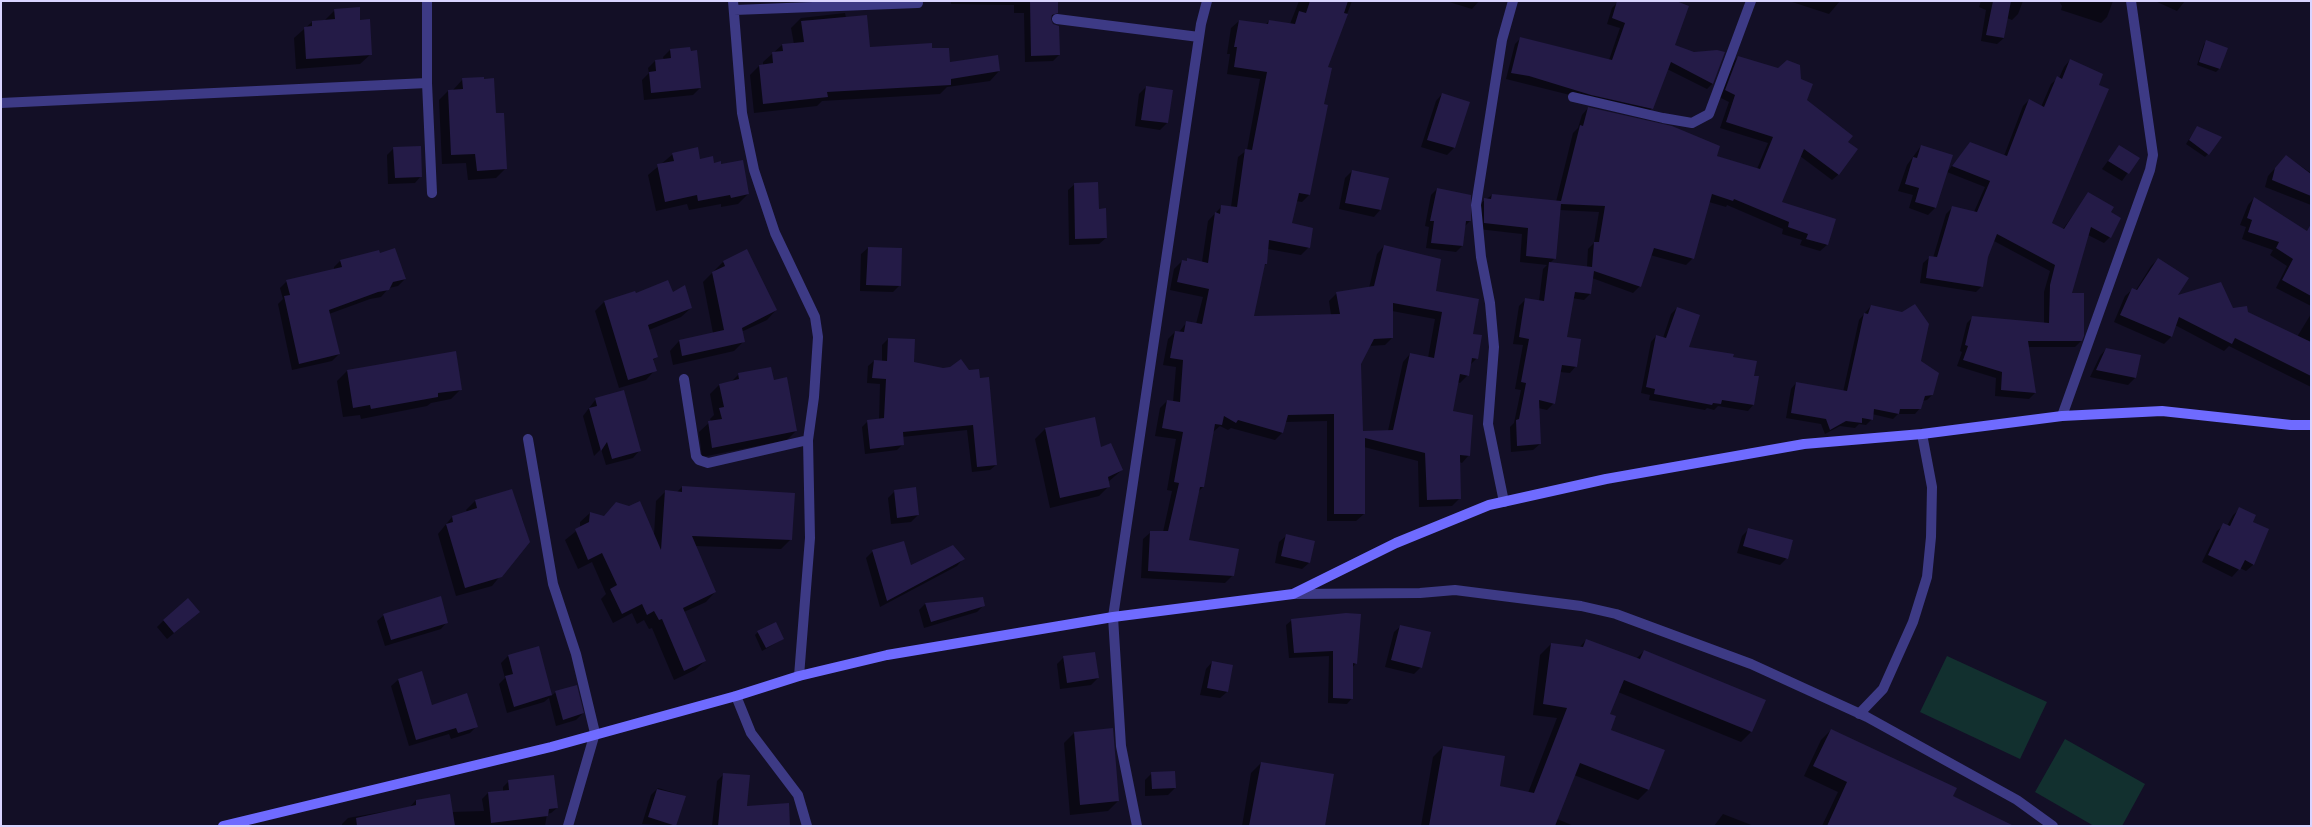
<!DOCTYPE html>
<style>
body{margin:0}
#map{position:relative;width:2312px;height:827px;overflow:hidden;background:#130f26;font-family:"Space Grotesk",sans-serif}
canvas{display:block}
.frame{position:absolute;inset:0;border:2px solid #d9d4ff;pointer-events:none}
</style>
<div id="map">
<canvas width="2312" height="827"></canvas>
<div class="frame"></div>
</div>
<script>
const ctx = document.querySelector('canvas').getContext('2d');
ctx.lineJoin = 'round';
function fillPath(path, color) {
  ctx.fillStyle = color;
  ctx.fill(path, 'evenodd');
}
function toPath(rows) {
  const path = new Path2D();
  for (const r of rows) {
    path.moveTo(r[0], r[1]);
    for (let i = 2; i < r.length; i += 2) path.lineTo(r[i], r[i + 1]);
  }
  return path;
}
function strokePath(path, color, width, dash) {
  ctx.strokeStyle = color;
  ctx.lineWidth = width;
  ctx.lineCap = dash ? 'butt' : 'round';
  ctx.setLineDash(dash || []);
  ctx.stroke(path);
}
fillPath(toPath([
 [1947,656,2047,702,2020,759,1920,712],
 [2065,739,2145,784,2122,826,2094,826,2035,792]
]), '#12302f');
fillPath(toPath([
 [807,1,843,1,812,7],
 [951,1,1057,1,1057,12,1050,18,1059,55,1053,61,1025,62,1024,13,1014,13,1014,5,951,4],
 [1299,1,1352,1,1327,67,1309,195,1302,202,1296,201,1291,224,1309,247,1301,255,1268,249,1266,264,1264,266,1253,317,1331,315,1329,301,1337,293,1369,288,1377,254,1384,246,1435,292,1472,335,1477,358,1470,365,1468,375,1460,383,1457,382,1452,412,1469,455,1462,463,1459,462,1460,498,1452,506,1419,507,1418,461,1364,447,1364,514,1356,521,1327,521,1327,421,1285,422,1282,433,1275,440,1231,428,1228,430,1220,426,1213,432,1203,487,1198,492,1187,541,1233,575,1225,583,1141,578,1143,539,1151,532,1163,532,1172,491,1167,490,1176,439,1155,436,1160,408,1167,401,1173,402,1176,367,1163,365,1168,339,1175,332,1179,332,1187,322,1196,324,1203,297,1170,290,1174,269,1182,261,1185,262,1188,260,1202,262,1208,221,1222,206,1231,207,1238,157,1247,150,1260,79,1227,74,1230,54,1227,54,1231,28,1239,21,1265,25,1269,21,1290,24],
 [1392,311,1435,319,1428,358,1410,354,1403,362,1388,431,1362,432,1360,364,1369,346,1385,345,1392,338],
 [1446,1,1479,1,1472,9],
 [1625,1,1673,1,1673,46,1694,53,1724,53,1712,84,1707,89,1667,69,1652,108,1646,114,1506,79,1515,44,1521,38,1609,60,1620,28,1607,24,1612,8,1618,2],
 [1789,1,1840,1,1829,14],
 [1981,1,2023,1,2018,14,2012,20,2007,18,2004,38,1997,44,1981,41,1986,10,1979,7],
 [2059,1,2113,1,2107,17,2101,23,2061,10,2062,6],
 [2155,1,2185,1,2177,11],
 [335,10,360,21,371,54,360,64,296,69,294,38,312,22,325,20],
 [845,13,846,18,869,48,932,49,949,63,999,71,990,81,947,87,940,94,822,101,817,106,754,113,750,75,759,66,763,65,763,62,782,45,794,44,791,28,801,18],
 [2207,41,2220,68,2216,72,2197,65,2204,44],
 [670,50,700,88,693,95,644,100,642,80,649,73,648,68,655,61,664,60,663,57],
 [1738,57,1800,80,1806,101,1847,142,1839,174,1832,180,1800,156,1780,203,1827,245,1820,251,1800,245,1802,240,1782,234,1783,229,1727,205,1726,207,1709,202,1693,258,1686,265,1650,255,1640,286,1633,293,1592,278,1591,293,1584,300,1572,298,1566,338,1576,366,1570,373,1560,372,1554,403,1547,410,1538,408,1540,444,1533,450,1511,452,1510,427,1514,423,1521,390,1515,389,1523,345,1513,344,1519,306,1526,299,1539,301,1543,269,1547,265,1520,262,1522,234,1478,229,1478,205,1492,195,1556,202,1573,133,1578,128,1582,115,1588,108,1716,156,1757,169,1768,143,1720,128,1729,102,1719,97,1731,64],
 [1559,210,1599,212,1594,243,1588,249,1587,267,1550,263,1555,258],
 [2070,60,2051,223,2063,229,2088,194,2110,213,2110,237,2104,243,2088,235,2071,294,2081,341,2075,347,2028,347,2035,393,2029,399,1995,396,1996,378,1957,366,1962,352,1960,351,1967,323,1973,317,2044,324,2044,292,2050,271,1994,241,1987,257,1982,286,1976,292,1920,283,1923,263,1930,257,1933,258,1946,214,1952,208,1974,212,1985,187,1947,172,1970,143,2004,156,2023,106,2029,100,2041,107,2051,84,2058,78,2059,78,2064,67],
 [463,79,495,114,506,168,496,178,468,180,466,163,442,164,439,100,448,91,453,90],
 [1146,87,1167,123,1160,130,1135,126,1139,94],
 [1442,94,1469,103,1454,148,1447,155,1421,147,1436,101],
 [2197,127,2208,154,2205,157,2186,144],
 [1921,146,1951,155,1935,208,1928,215,1909,208,1913,195,1898,191,1907,165],
 [2119,146,2138,158,2122,181,2102,169],
 [394,148,421,176,415,183,388,184,387,155],
 [673,154,714,164,748,194,738,204,721,207,721,204,689,210,687,204,656,211,648,175],
 [2286,156,2311,173,2311,205,2265,187,2268,176],
 [1352,171,1380,210,1374,217,1339,209,1345,178],
 [1075,184,1098,210,1106,238,1099,244,1069,245,1068,190],
 [1437,189,1470,221,1465,226,1462,246,1456,252,1426,248,1429,227,1425,226,1431,195],
 [2254,198,2311,235,2311,306,2276,288,2287,266,2270,255,2273,250,2242,239,2246,227,2240,225,2248,205],
 [868,248,900,285,893,292,860,291,861,254],
 [379,254,405,279,398,286,389,288,381,297,370,299,329,314,339,354,332,361,292,370,278,304,283,299,280,288,287,281,334,270,334,267,340,261],
 [2158,259,2176,297,2247,313,2297,337,2311,314,2311,387,2229,346,2224,351,2175,325,2171,337,2164,344,2114,322,2125,296,2133,289,2136,290,2151,266],
 [723,262,776,310,767,320,741,332,743,342,734,351,673,365,670,351,679,341,713,333,703,282],
 [634,292,635,294,672,293,691,308,681,317,649,330,657,357,652,361,655,370,646,380,619,388,595,311,604,302],
 [1871,306,1920,362,1932,395,1927,400,1922,401,1920,408,1915,414,1898,414,1893,419,1872,414,1872,419,1866,425,1859,424,1855,428,1840,426,1825,434,1821,424,1786,418,1791,389,1796,383,1843,392,1859,320],
 [1677,308,1688,347,1732,358,1753,405,1748,411,1718,406,1714,410,1707,408,1705,410,1649,400,1650,395,1641,393,1651,342,1656,336,1663,338,1671,314],
 [888,339,913,363,943,369,996,465,990,470,972,472,967,430,902,437,903,444,897,450,865,454,862,427,868,421,879,420,880,384,867,383,868,366,874,361,882,361,882,345],
 [2106,349,2135,378,2128,385,2090,377,2100,356],
 [455,352,461,389,451,399,431,403,427,406,361,419,360,415,343,417,337,381,347,371],
 [739,374,773,381,796,431,787,440,702,457,699,432,711,421,710,419,714,415,710,394,720,384,731,382],
 [596,399,639,451,633,458,606,465,601,449,594,456,583,416],
 [1045,429,1101,448,1122,470,1108,482,1109,486,1099,496,1050,508,1035,439],
 [682,487,791,539,781,549,695,546,715,592,706,602,684,612,705,661,695,670,674,680,652,628,649,629,644,620,637,624,632,613,613,623,601,599,606,594,592,562,578,569,565,540,580,528,580,522,590,513,654,535,656,501,666,491,677,492],
 [895,491,918,515,911,522,891,524,888,498],
 [475,501,522,518,529,541,492,586,456,596,438,534,452,517,467,512,466,510],
 [2240,509,2252,522,2268,530,2253,565,2246,571,2240,568,2232,577,2202,562,2217,531,2224,525,2227,526,2233,515],
 [1749,529,1787,558,1780,565,1737,553,1742,536],
 [1286,536,1309,563,1302,569,1275,563,1279,542],
 [873,551,910,567,963,559,957,566,880,607,866,558],
 [925,604,984,605,977,612,924,628,919,610],
 [384,615,447,622,441,629,385,646,377,621],
 [192,618,167,639,157,627,164,620],
 [1292,620,1356,663,1352,668,1352,698,1347,704,1328,703,1329,656,1289,658,1286,625],
 [1401,626,1421,667,1414,674,1385,667,1394,632],
 [758,632,783,639,762,651,755,635],
 [1586,640,1636,659,1644,651,1751,732,1741,742,1618,692,1609,715,1610,730,1649,789,1638,800,1574,775,1557,819,1574,826,1421,826,1433,757,1443,747,1499,786,1528,793,1557,718,1533,715,1540,655,1551,644,1579,648],
 [538,648,551,696,556,692,583,713,576,720,556,726,549,698,544,702,507,713,499,684,505,678,501,663,508,656],
 [1064,657,1098,678,1091,685,1060,689,1057,664],
 [1212,662,1227,692,1220,698,1200,695,1206,669],
 [421,673,431,707,477,726,470,733,451,739,449,734,409,746,391,686,398,680],
 [1831,730,1952,796,2012,826,1822,826,1838,792,1804,776,1821,740],
 [1074,733,1118,801,1108,811,1070,815,1064,743],
 [1261,763,1324,826,1242,826,1251,773],
 [1152,773,1175,788,1168,795,1145,796,1145,780],
 [724,774,746,807,789,826,712,826,717,781],
 [509,781,557,808,551,813,547,814,545,826,342,826,342,824,348,818,410,807,416,800,452,812,484,811,482,799,488,793,503,791,503,787],
 [658,788,685,796,675,826,642,824,651,795],
 [1723,814,1754,826,1714,826]
]), '#0007');
fillPath(toPath([
 [1030,1,1058,1,1058,13,1052,15,1051,19,1053,24,1059,26,1060,55,1031,56],
 [1310,1,1348,1,1344,13,1348,14,1328,67,1332,68,1324,104,1328,105,1310,195,1299,193,1292,223,1313,228,1310,248,1269,240,1267,264,1265,264,1254,316,1340,314,1336,292,1374,286,1384,245,1441,259,1436,291,1479,299,1473,334,1482,335,1478,359,1472,358,1469,376,1460,374,1453,411,1473,415,1470,456,1460,455,1461,499,1427,500,1425,453,1365,438,1365,514,1334,514,1334,414,1288,415,1283,433,1238,420,1236,423,1224,416,1222,425,1215,424,1204,487,1200,487,1189,540,1239,549,1234,576,1148,571,1150,531,1168,531,1179,483,1174,482,1183,432,1162,428,1167,400,1180,402,1183,360,1170,358,1175,331,1184,332,1186,321,1202,324,1209,289,1177,282,1182,260,1187,261,1187,258,1208,263,1215,212,1220,214,1221,205,1237,207,1245,149,1252,150,1267,72,1234,67,1237,47,1234,47,1239,20,1268,24,1269,20,1295,24,1299,11,1306,13],
 [1393,303,1442,312,1434,358,1410,353,1393,430,1363,431,1361,364,1374,339,1393,338],
 [1617,1,1676,1,1689,6,1675,45,1694,52,1717,50,1725,52,1713,84,1671,62,1653,109,1591,95,1529,76,1511,73,1520,37,1612,60,1625,23,1612,18],
 [1993,1,2011,1,2004,38,1986,35],
 [360,7,360,20,370,19,372,55,306,59,304,27,312,26,312,21,335,19,334,9],
 [867,15,870,47,932,43,932,48,949,48,950,62,998,55,1000,71,951,79,951,85,827,92,828,97,763,104,759,65,773,63,772,52,783,51,782,44,804,42,801,21],
 [2206,40,2228,48,2220,69,2199,62],
 [690,47,691,51,697,50,701,88,651,93,649,72,656,71,655,60,671,58,670,49],
 [1738,56,1778,68,1787,60,1800,65,1801,79,1813,84,1807,100,1853,136,1848,142,1858,149,1839,175,1804,149,1782,202,1836,219,1828,245,1806,239,1808,234,1788,227,1789,222,1734,199,1733,201,1712,194,1694,259,1654,248,1641,287,1594,271,1591,294,1575,292,1567,337,1581,339,1577,367,1562,365,1555,404,1539,400,1541,444,1517,446,1516,420,1519,419,1526,383,1521,382,1529,339,1519,337,1525,298,1544,301,1549,262,1592,267,1594,242,1599,242,1605,206,1561,204,1556,259,1526,256,1528,228,1484,223,1484,198,1491,199,1492,194,1561,201,1580,125,1583,126,1588,107,1672,126,1720,146,1717,156,1760,169,1773,137,1726,122,1735,95,1725,90],
 [2070,59,2103,74,2099,85,2109,89,2052,223,2064,229,2088,192,2114,207,2111,212,2121,218,2111,238,2091,227,2072,293,2084,293,2084,336,2082,341,2028,341,2036,393,2001,390,2002,372,1963,360,1968,346,1965,345,1972,316,2049,323,2050,285,2055,265,1997,234,1988,257,1983,287,1926,278,1929,256,1937,257,1952,206,1977,212,1990,181,1952,166,1970,142,2007,156,2029,99,2044,107,2057,76,2062,79],
 [484,77,484,79,494,78,496,113,504,113,507,169,477,171,475,154,451,155,448,90,463,89,462,78],
 [1146,86,1173,90,1168,123,1141,120],
 [1442,93,1470,102,1455,148,1427,140],
 [2197,126,2222,137,2209,155,2189,140],
 [1921,145,1953,155,1936,208,1915,202,1919,188,1905,184,1913,157,1917,158],
 [2119,145,2140,158,2129,174,2108,161],
 [421,146,422,177,395,178,393,147],
 [698,147,700,159,713,156,714,163,721,161,721,164,743,160,749,194,731,198,730,195,698,201,697,195,665,202,657,164,674,161,672,153],
 [2286,155,2311,174,2311,196,2272,180,2275,168],
 [1352,170,1389,178,1381,210,1345,203],
 [1098,182,1099,209,1106,208,1107,238,1075,239,1074,183],
 [1437,188,1471,195,1471,221,1466,221,1463,246,1431,243,1434,221,1430,221],
 [2254,197,2307,231,2311,224,2311,296,2282,280,2293,259,2276,248,2279,242,2248,232,2252,220,2247,218],
 [868,247,902,248,901,286,866,285],
 [395,248,406,279,393,282,389,290,378,292,329,310,340,354,299,364,284,296,290,295,286,280,342,267,340,260,379,250,380,253],
 [747,249,777,310,742,328,745,342,682,356,679,340,724,330,712,272,725,266,723,261],
 [2158,258,2189,278,2178,295,2221,282,2233,308,2247,306,2248,312,2311,342,2311,376,2235,338,2232,344,2179,317,2172,337,2120,315,2132,288,2137,290],
 [668,280,673,292,685,285,692,308,648,325,658,357,653,359,657,371,628,380,604,301,635,291,636,293],
 [1915,304,1929,324,1921,361,1939,373,1933,395,1925,396,1921,409,1900,409,1899,414,1874,409,1873,420,1862,418,1862,423,1846,421,1830,430,1826,419,1791,413,1796,382,1847,391,1864,313,1868,314,1871,305,1902,312],
 [1677,307,1700,315,1689,347,1734,354,1733,357,1757,361,1754,376,1759,376,1754,405,1722,400,1721,404,1713,403,1712,405,1654,394,1655,389,1646,387,1656,335,1666,338],
 [888,338,915,339,914,362,943,368,950,367,961,359,969,370,979,369,980,378,989,377,997,465,977,467,973,425,903,432,904,445,870,449,867,420,884,418,886,379,872,378,874,360,887,361],
 [2106,348,2141,355,2136,378,2096,370],
 [456,351,462,390,438,393,438,397,371,409,370,405,353,408,347,370],
 [771,367,774,380,787,377,797,431,712,448,708,421,722,419,719,408,724,407,719,384,739,379,738,373],
 [624,390,641,451,612,459,607,442,601,451,589,408,597,406,595,398],
 [1095,417,1101,447,1111,443,1123,470,1108,477,1110,487,1060,498,1045,428],
 [682,486,795,493,792,540,692,536,716,592,683,608,706,661,684,671,662,619,659,620,654,611,647,615,642,604,622,614,610,589,617,585,602,553,588,560,575,529,589,522,590,512,604,516,616,502,629,506,640,501,661,550,665,490,682,492],
 [916,487,919,515,897,518,894,490],
 [512,489,530,542,502,577,465,588,446,524,453,522,452,516,477,508,475,500],
 [2239,507,2256,515,2253,522,2269,529,2254,565,2245,560,2240,570,2208,555,2223,523,2230,526],
 [1748,528,1793,540,1788,559,1743,546],
 [1286,534,1315,541,1310,563,1281,556],
 [904,541,911,565,953,545,965,559,887,601,872,550],
 [441,596,448,623,391,640,383,614],
 [983,597,985,606,931,622,925,603],
 [188,598,200,612,174,633,163,620],
 [1346,613,1361,614,1357,664,1353,663,1353,699,1333,698,1333,651,1294,653,1291,619],
 [776,622,784,639,766,648,757,631],
 [1400,625,1431,632,1422,668,1391,660],
 [1586,639,1640,659,1644,650,1766,700,1752,732,1624,680,1610,714,1616,716,1611,730,1665,750,1649,790,1580,763,1555,826,1429,826,1443,746,1505,756,1500,786,1534,793,1567,708,1543,704,1551,643,1583,647],
 [539,646,552,695,514,707,505,676,513,674,508,655],
 [1095,652,1099,678,1067,683,1063,656],
 [1212,661,1233,665,1228,692,1207,688],
 [422,671,432,705,467,693,478,727,458,733,456,728,416,740,398,679],
 [577,685,584,713,563,720,555,691],
 [1113,728,1119,801,1080,805,1074,732],
 [1831,729,1957,788,1953,796,2014,826,1827,826,1847,782,1813,766],
 [1261,762,1334,774,1325,826,1249,826],
 [1175,771,1176,788,1152,789,1151,772],
 [723,773,750,775,747,806,789,803,790,826,718,826],
 [554,775,558,808,549,809,548,816,491,823,488,792,509,790,508,780],
 [657,789,686,796,676,826,648,817],
 [450,794,455,826,357,826,356,818,416,805,416,800]
]), '#241b47');
strokePath(toPath([
 [427,1,427,83,432,193],
 [733,1,742,113,754,170,775,233,815,317,818,337,814,397,808,440,810,538,799,676],
 [734,10,918,3],
 [1057,19,1199,37],
 [1573,97,1663,118,1692,123,1709,114,1751,1],
 [1,103,427,83],
 [684,379,696,456,699,460,708,463,808,440],
 [2062,416,2150,170,2153,155,2131,1],
 [528,439,553,584,576,654,595,733,568,826],
 [1504,502,1488,424,1494,347,1490,303,1481,257,1476,205,1502,40,1513,1],
 [1293,594,1420,593,1455,590,1581,606,1616,614,1751,664,1867,717,2017,800,2053,826],
 [736,696,751,733,798,795,807,826],
 [1859,714,1883,689,1913,622,1927,577,1931,537,1932,487,1922,434],
 [1137,826,1121,746,1113,617,1201,24,1207,1]
]), '#3d3a85', 10);
strokePath(toPath([
 [223,826,551,747,736,696,799,676,887,655,1113,617,1293,594,1396,543,1489,505,1606,479,1804,444,1922,434,2062,416,2162,411,2291,425,2311,425]
]), '#6f6bff', 10);
</script>
